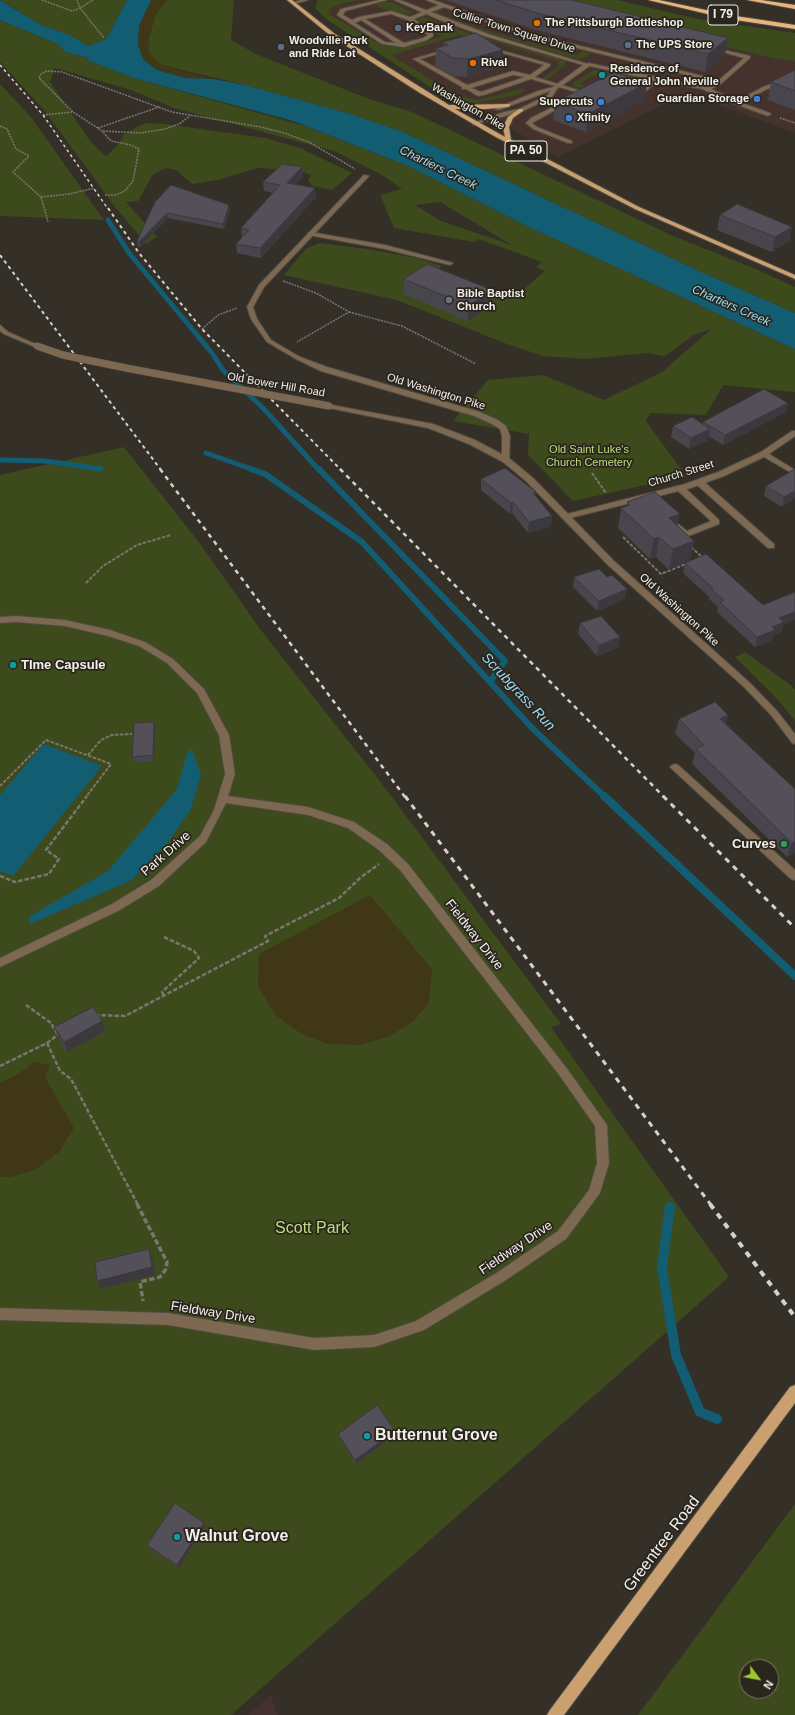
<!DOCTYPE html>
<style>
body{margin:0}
#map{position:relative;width:795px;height:1715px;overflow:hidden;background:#342f27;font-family:Arial,sans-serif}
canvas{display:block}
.north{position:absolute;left:739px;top:1659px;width:40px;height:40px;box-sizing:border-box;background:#2a251d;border:1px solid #7a766f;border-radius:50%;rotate:122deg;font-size:11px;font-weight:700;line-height:16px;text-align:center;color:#f3f0eb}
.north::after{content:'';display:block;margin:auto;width:14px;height:18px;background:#9cca31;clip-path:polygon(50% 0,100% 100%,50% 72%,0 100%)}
</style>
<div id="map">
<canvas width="795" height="1715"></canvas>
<div class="north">N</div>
</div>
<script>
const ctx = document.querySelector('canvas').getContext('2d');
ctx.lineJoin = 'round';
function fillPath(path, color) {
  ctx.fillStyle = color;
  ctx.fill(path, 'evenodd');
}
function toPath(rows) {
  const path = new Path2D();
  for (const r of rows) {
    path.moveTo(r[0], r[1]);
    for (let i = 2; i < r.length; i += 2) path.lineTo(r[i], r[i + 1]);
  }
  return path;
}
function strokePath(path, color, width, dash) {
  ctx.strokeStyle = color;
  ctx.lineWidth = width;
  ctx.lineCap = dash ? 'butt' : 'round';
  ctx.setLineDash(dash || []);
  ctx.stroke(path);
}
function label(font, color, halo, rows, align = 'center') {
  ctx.font = font + ' Arial,sans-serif';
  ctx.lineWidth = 3.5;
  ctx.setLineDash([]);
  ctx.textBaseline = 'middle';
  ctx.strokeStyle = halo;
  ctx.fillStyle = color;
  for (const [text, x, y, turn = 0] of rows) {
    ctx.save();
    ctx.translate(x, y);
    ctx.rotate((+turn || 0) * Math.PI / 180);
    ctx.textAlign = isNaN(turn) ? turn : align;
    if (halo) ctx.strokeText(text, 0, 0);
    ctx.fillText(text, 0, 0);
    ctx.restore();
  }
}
fillPath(toPath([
 [330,0,537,0,776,59,795,61,795,133,687,93,558,157,316,9]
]), '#46322d');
fillPath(toPath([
 [271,1695,277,1715,248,1715]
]), '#463132');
fillPath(toPath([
 [1,0,127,0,106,39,88,46,70,35,41,25],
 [167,0,234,0,231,40,258,55,369,99,412,112,673,236,756,269,795,287,795,313,699,271,403,132,347,113,245,85,162,65,154,59,148,51,149,37,156,14],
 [318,0,361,0,346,2,331,8,329,14,381,45,399,47,442,37,437,34,439,28,429,21,424,24,417,20,423,17,471,34,468,38,460,35,391,55,458,96,479,100,520,89,527,90,516,95,470,104,453,102,326,19,315,8],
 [537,0,617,0,698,19,795,33,795,61,776,59],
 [383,2,391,2,413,13,408,14,384,9,376,5],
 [439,9,441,10,437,12,452,19,492,32,571,54,578,55,582,51,589,53,588,56,579,59,571,57,466,26,432,13,431,11],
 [0,20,58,44,65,52,89,58,87,60,134,78,305,126,408,166,533,229,795,349,795,392,723,385,706,415,651,413,646,421,686,476,573,501,528,455,529,434,453,421,488,380,543,375,604,400,662,372,711,329,694,335,665,356,646,353,585,359,543,356,507,344,397,300,284,275,306,249,319,243,368,249,416,258,442,266,436,271,498,296,504,291,517,295,545,271,536,267,542,262,479,239,474,242,394,228,380,195,402,189,382,175,334,151,174,108,131,90,55,68,50,82,90,141,106,157,120,142,123,135,137,127,146,123,165,124,265,138,300,148,352,173,332,190,312,186,308,181,311,175,297,170,257,168,218,180,192,184,176,170,166,168,153,174,138,201,126,202,157,237,146,244,115,207,45,111,0,62],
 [440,202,512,245,441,221,415,205],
 [484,38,565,61,565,65,547,79,543,78,559,66,557,63,558,61,491,41,486,44,480,39],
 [594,70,642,78,644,81,592,76,579,84,585,86,581,88,575,87,573,84,574,82],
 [0,84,30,116,104,220,0,216],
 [124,447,201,545,260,629,383,785,561,1024,551,1027,729,1277,231,1715,0,1715,0,475],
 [745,652,792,686,795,690,795,721,779,701,735,657],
 [795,1504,795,1715,638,1715],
 [747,1667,771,1667,771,1691,747,1691]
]), '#3d4b1c');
fillPath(toPath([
 [151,0,167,0,156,14,149,37,148,51,154,59,162,65,213,79,185,78,157,70,143,59,138,44,139,26],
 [370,895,432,969,429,1002,414,1021,388,1037,359,1045,328,1044,303,1035,275,1015,258,986,259,954],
 [35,1062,50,1065,45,1077,74,1128,59,1152,35,1170,10,1177,0,1177,0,1083,18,1074]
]), '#403717');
fillPath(toPath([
 [0,0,41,25,70,35,88,46,106,39,127,0,151,0,139,26,138,44,143,59,157,70,185,78,213,79,245,85,347,113,403,132,699,271,795,313,795,349,533,229,408,166,293,121,134,78,87,60,89,58,65,52,58,44,0,20],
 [44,744,102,766,13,876,0,871,0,795],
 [192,749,201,775,190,811,168,842,132,880,30,924,30,916,108,871,177,789,187,753]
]), '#135d72');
strokePath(toPath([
 [108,220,129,253,212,353,223,370,263,408,319,470],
 [206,453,254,470],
 [0,460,45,461,101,469]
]), '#135d72', 5);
strokePath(toPath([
 [251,469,265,474,362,542,532,728,605,797],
 [319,469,505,661,490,682]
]), '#135d72', 6);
strokePath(toPath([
 [604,796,795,976]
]), '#135d72', 8);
strokePath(toPath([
 [670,1207,662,1267,676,1355,700,1412,717,1419]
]), '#135d72', 10);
const service = toPath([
 [379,0,387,0,345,11,343,15,352,20,359,17,391,11,410,17,439,5,426,0,433,0,528,33,719,80,744,58,711,49,711,47,750,56,750,58,722,83,711,89,737,101,763,87,784,80,795,81,795,85,786,83,767,89,742,103,770,113,771,114,768,116,735,104,702,89,658,81,646,91,631,88,631,86,633,85,643,88,653,80,585,65,588,63,706,87,715,82,524,35,444,7,414,19,433,34,433,36,427,40,404,47,382,44,337,15,341,9,379,0],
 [391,14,408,20,428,35,423,38,404,43,365,19,391,14],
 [361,20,396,43,385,42,355,23,361,20],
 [489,47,550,64,550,66,535,77,588,93,583,94,531,79,484,95,478,96,466,89,462,89,462,87,413,59,451,48,451,50,420,59,467,85,513,71,530,75,544,65,489,49,489,47],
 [513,75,525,77,481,92,471,88,513,75],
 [565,101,570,102,532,123,537,127,572,141,572,143,568,143,533,129,526,123,531,118,565,101],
 [310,232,385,245,453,263,450,265,385,249,308,235,308,233,310,232],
 [696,480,702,480,774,544,774,548,768,548,696,484,696,480],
 [677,486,683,486,719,520,719,524,686,537,674,528,674,524,677,523,687,531,711,521,677,490,677,486],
 [16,616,65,620,110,630,145,642,173,659,204,689,229,735,235,774,228,796,308,807,354,822,387,844,408,864,568,1070,607,1125,609,1163,600,1193,566,1239,506,1280,424,1330,374,1347,314,1350,168,1325,0,1320,0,1308,168,1313,314,1338,374,1335,416,1321,498,1272,558,1231,589,1190,597,1163,595,1126,560,1076,400,870,379,850,348,828,308,815,226,803,206,842,159,886,120,910,0,967,0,958,112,904,151,880,200,836,214,810,225,774,219,735,197,693,167,663,139,646,108,636,65,626,16,622,0,623,0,617,16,616],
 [675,764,678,765,795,870,795,880,791,879,672,769,670,767,672,765,675,764]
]);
const minor = toPath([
 [394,0,400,0,488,34,591,65,557,89,552,97,523,111,473,125,473,123,504,112,519,109,548,95,550,91,499,110,494,109,538,91,553,87,583,65,484,36,440,20,394,0],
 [364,175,369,176,264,287,253,307,257,319,271,340,300,357,327,367,480,412,498,420,506,426,510,436,509,462,503,462,502,460,502,436,500,429,492,424,474,416,321,371,296,359,267,342,251,319,247,307,259,285,364,175],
 [792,431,795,431,795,436,769,454,795,470,795,475,764,457,724,476,691,488,566,519,562,517,563,515,685,484,718,472,761,452,792,431]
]);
const tertiary = toPath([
 [300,0,308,0,294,4,292,3,300,0],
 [0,325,8,332,40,346,35,347,4,334,0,331,0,325],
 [326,404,433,424,475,440,509,458,533,478,614,561,750,683,777,711,795,734,795,744,792,743,771,715,744,687,608,565,527,482,503,462,469,444,428,428,329,408,326,408,326,404]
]);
const primary = toPath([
 [287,0,292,0,335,34,449,105,510,104,510,106,508,107,486,109,455,109,505,137,503,127,508,117,519,109,523,109,523,111,513,118,509,127,511,140,639,207,795,275,795,279,635,209,494,136,420,93,331,36,287,0],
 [795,1385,795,1403,564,1715,547,1715,550,1710,790,1387,795,1385]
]);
const motorway = toPath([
 [648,0,659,0,729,15,795,25,795,29,729,19,648,0],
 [747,0,761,0,795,5,795,9,747,0]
]);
strokePath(service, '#4f4a42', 2);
strokePath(minor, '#4f4a42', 2);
strokePath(tertiary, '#4f4a42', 2);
strokePath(primary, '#4f4a42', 2);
strokePath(motorway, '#4f4a42', 2);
strokePath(toPath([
 [42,0,72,11,80,8,77,0],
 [93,0,80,8,104,38],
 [43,115,73,112],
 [780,118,795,123],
 [0,126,7,129,16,149,29,156,13,172,41,197,48,222],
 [98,128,159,107],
 [103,131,141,133,165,129,179,124,190,116],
 [105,195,115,195,125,191,133,181,139,149,131,145,111,141,102,131,73,112,39,78,41,74,47,71,62,72,172,112,261,127,284,133,309,142,355,169],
 [41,197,70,194,94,188],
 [283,281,316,293,349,312,297,342],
 [349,312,402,326,476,364],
 [202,329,218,315,237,308]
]), '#7a766f', 1.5, [2, 1]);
strokePath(toPath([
 [592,473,606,493],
 [623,537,661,574,688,563],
 [691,547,702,557,700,558],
 [86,583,103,566,137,545,171,535],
 [88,755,101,740,112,735,132,734],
 [0,786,46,740,111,764,86,797]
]), '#7a766f', 2, [3.5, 1.5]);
strokePath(toPath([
 [0,876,15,882,49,874,59,859,46,850,87,796],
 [164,937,194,951,199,958,162,992,164,996],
 [26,1005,51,1023,58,1035],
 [95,1015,125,1016,268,941,265,936,339,898,360,878,379,864],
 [47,1043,60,1071,71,1079,138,1205],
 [0,1066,47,1043,59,1034]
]), '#7a766f', 2.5, [4.5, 2]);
strokePath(toPath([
 [137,1204,167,1262,166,1269,160,1277,140,1282,143,1301]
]), '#7a766f', 3.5, [5.5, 2.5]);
fillPath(service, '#7d6952');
fillPath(minor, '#7d6952');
fillPath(tertiary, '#7d6952');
fillPath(primary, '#caa070');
fillPath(motorway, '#e8b67c');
strokePath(toPath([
 [0,65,43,115,108,209]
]), '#d5d2cc', 1.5, [3, 3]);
strokePath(toPath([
 [108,208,139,253,202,329,341,470],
 [0,255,161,470]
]), '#d5d2cc', 2, [3.5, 3.5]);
strokePath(toPath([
 [160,469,405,797],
 [340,469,664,797]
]), '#d5d2cc', 2.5, [4.5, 4.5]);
strokePath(toPath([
 [405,796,711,1205],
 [663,796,795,928]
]), '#d5d2cc', 3, [5.5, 5.5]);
strokePath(toPath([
 [710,1204,795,1317]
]), '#d5d2cc', 4, [6, 6]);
const tertiaryBridge = toPath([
 [37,346,63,355,126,368,329,406]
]);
strokePath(tertiaryBridge, '#4f4a42', 8, []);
strokePath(tertiaryBridge, '#7d6952', 7);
fillPath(toPath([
 [445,0,572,0,728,38,725,55,705,72,536,30],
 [443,42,502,67,467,77,453,76,435,66,436,48,443,46],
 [795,70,795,110,768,100,771,82],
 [644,101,586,132,553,120,555,102],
 [302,167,303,176,295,184,315,188,316,197,261,258,237,253,236,244,242,237,241,228,273,193,264,191,263,182],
 [155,202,230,210,224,229,168,218,140,247,138,246,137,241],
 [720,215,792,227,789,241,772,252,717,230],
 [404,279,492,290,491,305,468,321,403,294],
 [788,403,786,412,723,445,708,436,708,440,689,449,671,437,673,426,703,425,703,422],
 [795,469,795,498,782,507,764,496,766,486],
 [481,479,536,492,535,496,552,516,551,527,528,533,512,513,510,514,481,490],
 [627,502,678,526,690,561,783,625,781,632,773,636,772,640,755,647,717,612,718,607,709,599,709,597,683,573,685,563,669,570,656,557,650,559,618,528,621,508,627,506],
 [574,577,625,599,597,611,573,587],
 [580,623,620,637,618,648,597,656,578,634],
 [728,715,726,724,795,789,795,853,787,857,692,764,695,753,675,734,679,719],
 [155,727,154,761,134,762,132,757],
 [54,1027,105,1031,67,1052,58,1037],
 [395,1431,395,1434,356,1464,339,1437,338,1434],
 [204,1523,205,1526,179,1568,149,1548,147,1545]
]), '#48454d');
fillPath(toPath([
 [728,38,725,55,705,72,708,54],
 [503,50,502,67,467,77,468,59],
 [647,83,644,101,586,132,588,114],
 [302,167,303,176,288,192,287,183],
 [315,188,316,197,261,258,260,248],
 [229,205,230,210,224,229,223,224],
 [167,213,168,218,140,247,139,242],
 [792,227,789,241,772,252,775,237],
 [492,290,491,305,468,321,469,306],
 [788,403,786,412,723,445,725,435],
 [710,429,708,440,689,449,691,438],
 [795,491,795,498,782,507,784,497],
 [513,502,512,513,510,514,511,503],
 [680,514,676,534,669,518],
 [552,516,551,527,528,533,529,522],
 [659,537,656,557,650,559,654,539],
 [694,541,690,561,669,570,673,549],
 [627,589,625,599,597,611,599,601],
 [795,612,795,620,783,625,781,632,773,636,772,640,755,647,757,637,772,627,779,618],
 [620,637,618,648,597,656,599,645],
 [728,715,724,730,720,719],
 [154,722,155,727,154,761,153,755],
 [795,841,795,853,787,857,792,843],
 [102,1021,105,1031,67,1052,64,1042],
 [149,1249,152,1257,155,1275,100,1289,97,1281],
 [395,1431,395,1434,356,1464,355,1460],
 [204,1523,205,1526,179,1568,177,1565]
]), '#3b383e');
const building = toPath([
 [496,0,572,0,728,38,708,54,537,13,496,0],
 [476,33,503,50,468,59,453,58,436,48,448,45,443,42,476,33],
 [795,70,795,91,771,82,795,70],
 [615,72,647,83,588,114,555,102,615,72],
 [282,164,302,167,287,183,315,188,260,248,236,244,249,230,241,228,280,185,263,182,282,164],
 [171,185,229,205,223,224,167,213,139,242,137,241,155,202,171,185],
 [737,204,792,227,775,237,720,215,737,204],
 [427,264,492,290,469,306,404,279,427,264],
 [764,389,788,403,725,435,703,422,764,389],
 [692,417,710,429,691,438,673,426,692,417],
 [505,468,536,492,533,493,552,516,529,522,513,502,511,503,481,479,505,468],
 [795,469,795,491,784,497,766,486,795,469],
 [655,492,680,514,669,518,694,541,673,549,659,537,654,539,621,508,630,505,627,502,655,492],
 [706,554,763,605,795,592,795,612,779,618,784,622,772,627,775,630,757,637,720,602,724,600,711,589,713,588,685,563,706,554],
 [599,569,607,577,612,575,627,589,599,601,574,577,599,569],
 [601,616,620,637,599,645,580,623,601,616],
 [715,702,728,715,720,719,795,789,795,841,792,843,696,749,704,745,679,719,715,702],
 [154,722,153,755,132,757,134,723,154,722],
 [93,1007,102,1021,64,1042,54,1027,93,1007],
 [149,1249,152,1267,97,1281,95,1262,149,1249],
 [377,1405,395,1431,355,1460,338,1434,377,1405],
 [175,1503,204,1523,177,1565,147,1545,175,1503]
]);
fillPath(building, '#545059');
strokePath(building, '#3b383e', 1);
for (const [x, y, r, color] of [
 [537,23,4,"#e8710a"],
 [398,28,4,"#5c6f8a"],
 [628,45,4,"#5c6f8a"],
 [281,47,4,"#5c6f8a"],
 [473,63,4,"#e8710a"],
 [602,75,4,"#0f9aa8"],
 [757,99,4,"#3f7fe0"],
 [601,102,4,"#3f7fe0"],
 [569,118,4,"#3f7fe0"],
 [449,300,4,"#6b7280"],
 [13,665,4,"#0f9aa8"],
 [784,844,4,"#2e9e5b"],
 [367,1436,4,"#0f9aa8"],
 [177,1537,4,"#0f9aa8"]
]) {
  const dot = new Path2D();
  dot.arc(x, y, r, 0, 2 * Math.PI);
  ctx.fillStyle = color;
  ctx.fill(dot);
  strokePath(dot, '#2a251d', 1.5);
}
label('bold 11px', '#f3f0eb', '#2a251d', [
 ["The Pittsburgh Bottleshop",545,23],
 ["KeyBank",406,28],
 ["Woodville Park",289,41],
 ["and Ride Lot",289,54],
 ["The UPS Store",636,45],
 ["Rival",481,63],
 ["Residence of",610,69],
 ["General John Neville",610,82],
 ["Guardian Storage",749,99,"right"],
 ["Supercuts",593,102,"right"],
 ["Xfinity",577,118],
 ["Bible Baptist",457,294],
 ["Church",457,307]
], 'left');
label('11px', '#f3f0eb', '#2a251d', [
 ["Collier Town Square Drive",514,31,17],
 ["Washington Pike",468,107,30],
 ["Old Bower Hill Road",276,385,10],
 ["Old Washington Pike",436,392,17],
 ["Church Street",681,474,-17],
 ["Old Washington Pike",679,610,42]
]);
label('11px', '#bfdc7e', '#2a251d', [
 ["Old Saint Luke's",589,450],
 ["Church Cemetery",589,463]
]);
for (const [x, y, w] of [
 [723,15,30],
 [526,151,42]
]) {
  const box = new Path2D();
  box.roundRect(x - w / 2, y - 10, w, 20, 3);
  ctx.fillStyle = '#2a251d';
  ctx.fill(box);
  strokePath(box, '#f3f0eb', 1);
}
label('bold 12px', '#f3f0eb', null, [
 ["I 79",723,15],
 ["PA 50",526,151]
]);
label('italic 12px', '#99dcf4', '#2a251d', [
 ["Chartiers Creek",438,168,26],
 ["Chartiers Creek",731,306,24]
]);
label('bold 13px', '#f3f0eb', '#2a251d', [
 ["TIme Capsule",21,665],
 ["Curves",776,844,"right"]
], 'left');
label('13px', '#f3f0eb', '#2a251d', [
 ["Park Drive",166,854,-41],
 ["Fieldway Drive",474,935,52],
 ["Fieldway Drive",516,1248,-34],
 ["Fieldway Drive",213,1313,9]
]);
label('italic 14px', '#99dcf4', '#2a251d', [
 ["Scrubgrass Run",518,692,47]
]);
label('16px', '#bfdc7e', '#2a251d', [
 ["Scott Park",312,1229]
]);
label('bold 16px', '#f3f0eb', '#2a251d', [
 ["Butternut Grove",375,1436],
 ["Walnut Grove",185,1537]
], 'left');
label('16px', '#f3f0eb', '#2a251d', [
 ["Greentree Road",662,1544,-53]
]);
</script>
